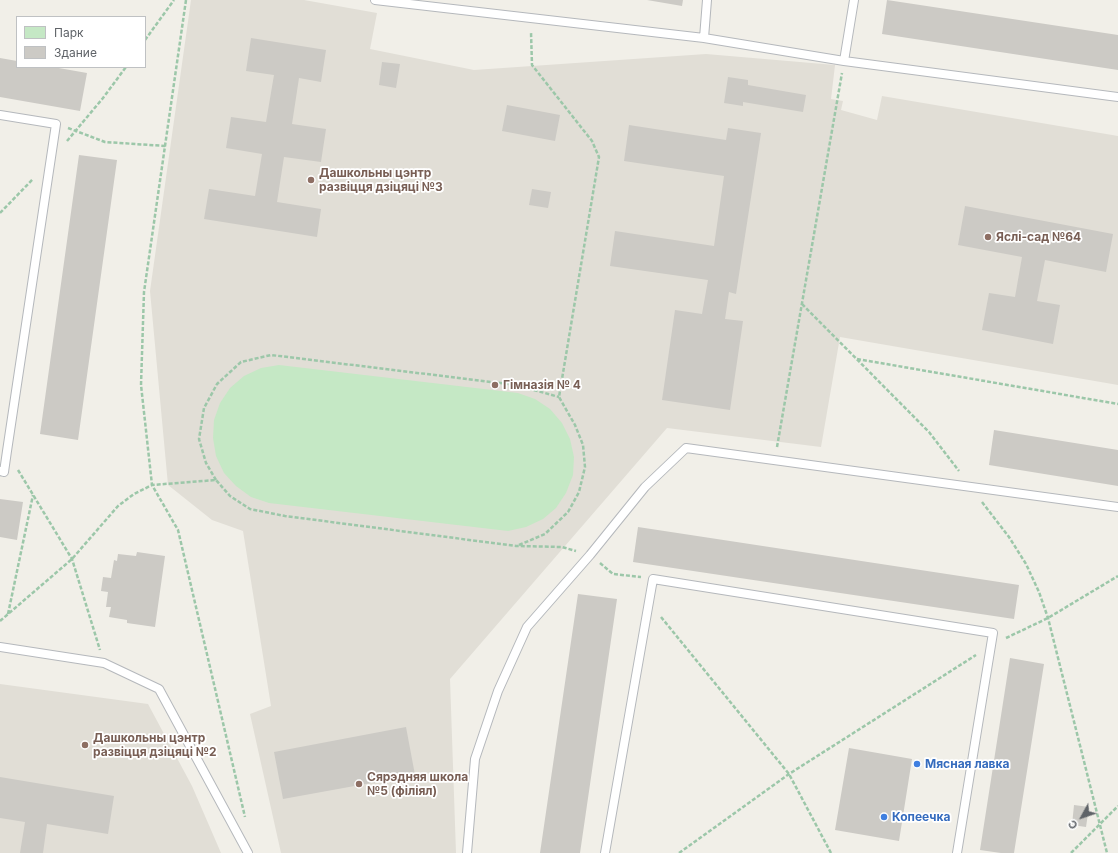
<!DOCTYPE html>
<meta charset="utf-8">
<style>
body{margin:0}
#map{position:relative;width:1118px;height:853px;overflow:hidden;background:#f1efe8;font-family:Inter,sans-serif}
canvas{display:block}
.legend{position:absolute;left:16px;top:16px;width:130px;height:52px;box-sizing:border-box;background:#fff;border:1px solid #bfc1c3;margin:0;padding:5px 7px;list-style:none;font-size:12px;color:#5f6368}
.legend li{display:flex;align-items:center;gap:8px;height:20px}
.legend b{width:20px;border:1px solid #bfc1c3}
.north{position:absolute;left:1062px;top:797px;width:40px;height:40px;-webkit-text-stroke:3px #fff;paint-order:stroke;rotate:230deg;font-size:11px;font-weight:700;line-height:16px;text-align:center;color:#5f6368}
.north::after{content:'';display:block;margin:auto;width:14px;height:18px;background:#5f6368;clip-path:polygon(50% 0,100% 100%,50% 72%,0 100%)}
</style>
<div id="map">
<canvas width="1118" height="853"></canvas>
<ul class="legend">
<li><b style="height:11px;background:#c5e8c5"></b>Парк</li>
<li><b style="height:11px;background:#cccac5"></b>Здание</li>
</ul>
<div class="north">С</div>
</div>
<script>
const ctx = document.querySelector('canvas').getContext('2d');
ctx.lineJoin = 'round';
function fillPath(path, color) {
  ctx.fillStyle = color;
  ctx.fill(path, 'evenodd');
}
function toPath(rows) {
  const path = new Path2D();
  for (const r of rows) {
    path.moveTo(r[0], r[1]);
    for (let i = 2; i < r.length; i += 2) path.lineTo(r[i], r[i + 1]);
  }
  return path;
}
function strokePath(path, color, width, dash) {
  ctx.strokeStyle = color;
  ctx.lineWidth = width;
  ctx.lineCap = dash ? 'butt' : 'round';
  ctx.setLineDash(dash || []);
  ctx.stroke(path);
}
function label(font, color, halo, rows, align = 'center') {
  ctx.font = font + ' Inter,sans-serif';
  ctx.lineWidth = 3.5;
  ctx.setLineDash([]);
  ctx.textBaseline = 'middle';
  ctx.strokeStyle = halo;
  ctx.fillStyle = color;
  for (const [text, x, y, turn = 0] of rows) {
    ctx.save();
    ctx.translate(x, y);
    ctx.rotate((+turn || 0) * Math.PI / 180);
    ctx.textAlign = isNaN(turn) ? turn : align;
    if (halo) ctx.strokeText(text, 0, 0);
    ctx.fillText(text, 0, 0);
    ctx.restore();
  }
}
fillPath(toPath([
 [191,0,304,0,377,13,370,49,474,70,706,54,835,65,831,99,843,101,841,110,877,120,882,96,1118,136,1118,385,840,337,821,447,667,428,450,679,456,853,281,853,250,714,271,706,243,531,212,520,168,485,150,291],
 [0,684,148,704,192,786,221,853,0,853]
]), '#e1ded6');
fillPath(toPath([
 [279,365,518,393,535,399,550,409,562,423,570,439,574,457,573,475,566,493,556,508,543,519,526,527,508,531,269,503,251,497,236,486,224,473,216,456,213,438,214,420,220,403,230,388,244,376,261,368]
]), '#c5e8c5');
fillPath(toPath([
 [647,0,683,0,682,6],
 [887,0,1118,35,1118,70,882,34],
 [251,38,326,50,321,82,299,78,292,124,326,129,321,162,284,157,277,202,321,209,317,237,204,219,209,189,255,196,262,154,226,148,231,117,266,122,274,75,246,71],
 [0,58,17,61,17,67,53,67,87,73,80,111,0,97],
 [382,62,400,64,396,88,379,85],
 [728,77,748,80,748,85,806,95,803,112,743,102,743,106,724,103],
 [507,105,560,115,555,141,502,131],
 [629,125,726,140,728,128,761,133,736,294,729,292,725,319,743,321,730,410,662,400,675,310,702,314,708,280,610,266,615,231,714,246,724,176,624,161],
 [79,155,117,160,78,440,40,434],
 [532,189,551,192,548,208,529,205],
 [965,206,1113,234,1106,272,1045,260,1037,301,1060,305,1053,344,982,330,989,293,1015,297,1022,257,958,245],
 [994,430,1118,450,1118,486,989,465],
 [0,499,23,502,17,540,0,537],
 [638,527,1019,585,1014,619,633,562],
 [137,552,165,556,155,627,127,623,127,620,109,617,111,607,106,607,108,592,101,591,103,577,111,578,114,560,117,561,118,554,136,556],
 [578,594,617,599,580,853,540,853],
 [1010,658,1044,664,1014,853,1001,853,980,850],
 [406,727,415,775,283,799,274,752],
 [849,748,912,759,899,841,835,830],
 [0,777,114,796,108,834,47,824,43,853,20,853,25,822,0,818],
 [1074,805,1089,807,1086,827,1072,825]
]), '#cccac5');
const lane = toPath([
 [375,0,704,38,844,61,1118,97],
 [704,38,707,0],
 [844,61,854,0],
 [0,115,56,124,7,451,4,472,0,471],
 [0,647,104,663,159,689,248,853],
 [467,853,475,759,498,691,527,627,590,555,645,487,686,448,1118,507],
 [605,853,653,579,993,633,957,853]
]);
strokePath(lane, '#b5b8bc', 10);
strokePath(toPath([
 [186,0,144,292,141,385,152,485,178,530,245,817],
 [145,40,174,0],
 [68,128,105,142,165,146],
 [67,141,103,98,126,67],
 [0,213,33,179],
 [802,304,929,432,959,471],
 [857,359,1118,404],
 [777,447,842,73],
 [18,470,72,559,100,650],
 [216,480,206,463,199,439,204,408,217,384,241,362,271,355,516,385,559,397],
 [982,502,1009,537,1026,564,1039,592,1048,618,1107,853],
 [519,545,545,534,568,512,579,492,585,467,583,445,575,425,559,397,599,157,592,141,532,65,531,32],
 [600,563,613,574,641,577],
 [8,614,33,495],
 [661,617,789,774,831,853],
 [0,621,72,559,118,506,134,494,152,485,216,480,230,496,250,509,285,516,516,546,562,547,576,551],
 [1006,638,1048,618,1118,576],
 [679,853,789,774,976,655],
 [1071,853,1118,806]
]), '#9cc7a9', 2.5, [4, 2]);
strokePath(lane, '#fff', 8);
for (const [x, y, r, color] of [
 [311,180,4,"#8d6e63"],
 [988,237,4,"#8d6e63"],
 [495,385,4,"#8d6e63"],
 [85,745,4,"#8d6e63"],
 [917,764,4,"#3f7fe0"],
 [359,784,4,"#8d6e63"],
 [884,817,4,"#3f7fe0"]
]) {
  const dot = new Path2D();
  dot.arc(x, y, r, 0, 2 * Math.PI);
  ctx.fillStyle = color;
  ctx.fill(dot);
  strokePath(dot, '#fff', 1.5);
}
label('bold 12px', '#785e54', '#fff', [
 ["Дашкольны цэнтр",319,173],
 ["развіцця дзіцяці №3",319,187],
 ["Яслі-сад №64",996,237],
 ["Гімназія № 4",503,385],
 ["Дашкольны цэнтр",93,738],
 ["развіцця дзіцяці №2",93,752],
 ["Сярэдняя школа",367,777],
 ["№5 (філіял)",367,791]
], 'left');
label('bold 12px', '#366cbe', '#fff', [
 ["Мясная лавка",925,764],
 ["Копеечка",892,817]
], 'left');
</script>
